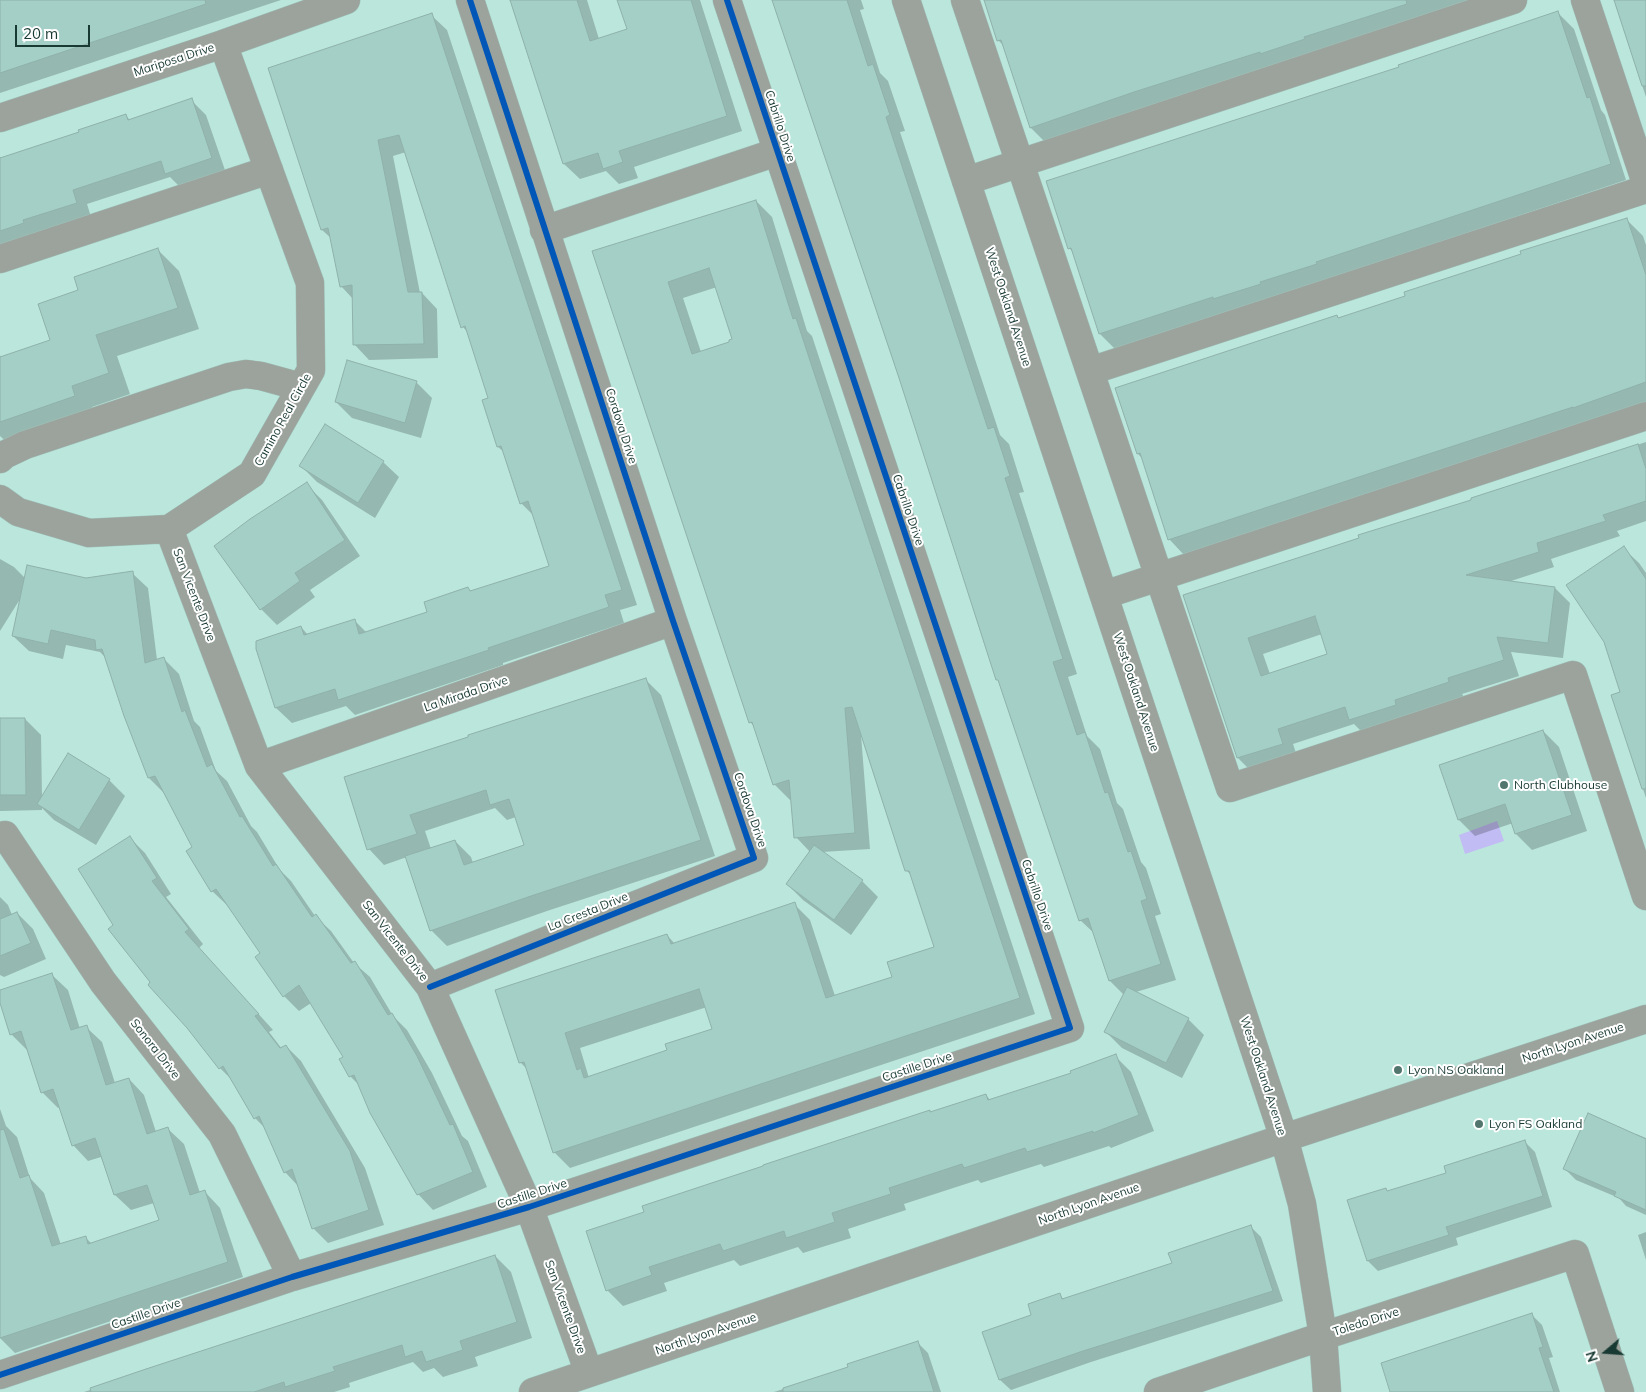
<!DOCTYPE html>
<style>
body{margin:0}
#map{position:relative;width:1646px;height:1392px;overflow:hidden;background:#bbe6dc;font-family:Mulish,sans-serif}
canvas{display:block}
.north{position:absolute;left:1581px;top:1327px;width:50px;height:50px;-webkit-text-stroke:4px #fff;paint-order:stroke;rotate:252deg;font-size:14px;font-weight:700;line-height:20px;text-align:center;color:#193a33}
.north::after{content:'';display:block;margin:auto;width:18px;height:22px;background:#193a33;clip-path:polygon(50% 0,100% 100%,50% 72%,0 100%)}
.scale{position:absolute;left:15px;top:25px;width:75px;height:22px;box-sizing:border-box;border:2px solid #193a33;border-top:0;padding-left:6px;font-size:15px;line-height:18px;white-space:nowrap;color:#193a33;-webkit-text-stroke:4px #fff;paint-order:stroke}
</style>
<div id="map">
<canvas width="1646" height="1392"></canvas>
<div class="north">N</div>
<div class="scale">20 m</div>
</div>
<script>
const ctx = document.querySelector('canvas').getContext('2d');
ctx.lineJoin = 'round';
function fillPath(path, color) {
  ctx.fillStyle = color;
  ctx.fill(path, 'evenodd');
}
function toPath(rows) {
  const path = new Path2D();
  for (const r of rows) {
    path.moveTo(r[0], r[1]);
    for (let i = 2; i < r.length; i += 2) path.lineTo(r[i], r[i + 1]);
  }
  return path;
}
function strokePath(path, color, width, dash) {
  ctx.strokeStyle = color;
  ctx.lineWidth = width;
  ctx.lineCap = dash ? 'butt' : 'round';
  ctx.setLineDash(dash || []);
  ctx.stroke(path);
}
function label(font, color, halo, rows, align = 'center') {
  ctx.font = font + ' Mulish,sans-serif';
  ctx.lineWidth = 4;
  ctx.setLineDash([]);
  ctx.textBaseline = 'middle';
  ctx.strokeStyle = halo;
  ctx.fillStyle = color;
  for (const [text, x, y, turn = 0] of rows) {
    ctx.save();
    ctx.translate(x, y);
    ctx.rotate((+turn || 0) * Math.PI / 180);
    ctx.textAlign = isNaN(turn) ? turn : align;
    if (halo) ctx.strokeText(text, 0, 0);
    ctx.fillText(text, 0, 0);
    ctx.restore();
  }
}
fillPath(toPath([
 [1497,821,1504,841,1465,854,1459,835]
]), '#c1bcf3');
fillPath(toPath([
 [0,0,281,0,0,93],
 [511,0,587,0,599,39,628,30,619,0,700,0,742,131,634,167,638,178,619,184,606,171,580,179,564,164],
 [774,0,861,0,864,9,860,10,880,73,888,81,905,131,900,132,1000,435,1009,444,1024,492,1019,493,1077,674,1068,677,1087,736,1100,749,1117,803,1123,809,1141,862,1146,868,1161,914,1155,916,1176,980,1136,992,1188,1019,1204,1035,1182,1078,1122,1048,1106,1032,1124,995,1110,981,1095,934,1080,920,1000,682,997,679,900,378],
 [986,0,1482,0,1047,144,1031,128,1004,46,998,40],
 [1614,0,1646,0,1646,97],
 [1558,13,1574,29,1601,110,1605,115,1626,180,1116,350,1100,334,1074,253,1069,248,1400,68],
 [431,15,447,30,637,605,620,610,624,623,503,663,503,665,355,715,346,706,292,723,276,708,257,649,301,627,308,635,354,620,367,633,428,612,468,589,472,592,551,566,535,517,521,503,504,452,498,447,490,398,468,333,463,327,406,152,393,156,420,293,422,293,437,309,438,358,369,360,354,344,353,299,341,286,332,239,322,230],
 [191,100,206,115,226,173,181,188,170,177,87,204,91,217,0,250,0,157,3,158,81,133,126,116,130,120],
 [756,201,772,217,807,331,812,336,1035,1014,570,1168,554,1152,527,1069,520,1062,667,935,675,944,794,904,810,920,835,996,894,977,935,948,912,876,906,870,861,735,870,849,822,852,862,881,878,897,851,935,803,900,787,884,810,852,796,837,792,799,790,800,774,784,756,728,750,722,593,252],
 [717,287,734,340,731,343,701,352,683,298],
 [707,1007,714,1029,669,1051,589,1078,580,1048],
 [1627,220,1643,236,1646,245,1646,403,1185,556,1170,540,1143,459,1138,454,1117,388,1336,316,1339,319],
 [158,250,179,271,199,329,117,356,130,394,92,407,96,417,11,446,0,436,0,355,1,358,52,341,80,291],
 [416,382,432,398,421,438,352,418,336,402],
 [1646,442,1646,521,1617,531,1620,536,1551,559,1554,567,1508,582,1555,588,1570,603,1563,658,1511,652,1519,676,1462,694,1464,697,1365,735,1354,724,1293,744,1298,759,1253,773,1238,758,1184,596,1473,500,1472,498],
 [1322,634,1329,655,1270,674,1263,654],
 [383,462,399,477,375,518,317,482,301,466],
 [306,484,322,500,360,556,310,590,315,597,277,625,261,609,215,546],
 [1623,548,1639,563,1646,573,1646,798,1612,695,1621,692],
 [0,559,14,567,26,579,86,579,132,573,148,588,157,660,163,658,179,674,194,721,200,727,216,771,227,781,251,826,257,832,280,870,291,881,315,916,331,931,354,963,370,977,393,1016,407,1030,432,1073,462,1136,468,1141,487,1187,433,1210,418,1194,360,1086,350,1076,345,1057,311,1003,299,1011,284,996,262,954,229,906,228,906,212,891,188,851,193,847,164,793,149,778,125,715,107,659,100,652,66,645,63,659,29,651,13,636,22,596,0,631],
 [646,680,661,695,715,856,547,911,447,946,431,930,407,857,384,865,369,849,346,778],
 [495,808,507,820,516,817,526,846,473,863,471,857,455,841,431,849,425,831],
 [0,719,25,719,41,735,42,798,68,755,109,780,125,796,96,845,54,820,42,808,42,810,0,811],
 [1543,731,1559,747,1587,831,1532,850,1516,834,1513,823,1475,836,1459,820],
 [130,838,145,853,171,894,166,897,203,944,199,948,273,1030,269,1032,282,1049,286,1046,301,1061,365,1168,384,1225,328,1243,313,1228,299,1187,285,1172,265,1128,255,1118,234,1082,220,1068,152,982,115,925],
 [0,897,8,905,12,915,17,913,33,929,46,959,4,977,0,975],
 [52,975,68,990,80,1029,86,1027,102,1042,115,1083,129,1079,144,1095,156,1132,168,1129,184,1144,200,1193,205,1192,220,1208,243,1277,15,1353,0,1338,0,1109,6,1126,17,1137,30,1178,44,1193,61,1245,85,1237,92,1244,160,1221,154,1203,131,1210,115,1195,101,1157,88,1161,73,1145,60,1107,58,1108,42,1092,27,1050,11,1034,0,999,0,992],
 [1115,1056,1131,1072,1154,1131,1111,1148,1109,1146,1044,1167,1041,1164,981,1183,978,1180,904,1204,906,1210,848,1229,851,1238,803,1253,798,1247,740,1266,734,1260,664,1283,667,1291,623,1306,607,1290,646,1213,929,1111,931,1113,986,1095,991,1101,1072,1074],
 [1636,1134,1646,1138,1646,1215,1626,1206,1619,1198,1576,1180,1565,1169,1636,1136],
 [1525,1142,1535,1152,1552,1207,1456,1238,1458,1245,1378,1271,1368,1261,1385,1189,1388,1192,1448,1173],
 [1251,1227,1261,1237,1283,1301,1091,1362,1011,1390,1000,1380,984,1333,1033,1316,1060,1295,1064,1300,1173,1264],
 [1646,1232,1646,1260,1638,1235],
 [495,1256,511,1272,532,1338,475,1357,478,1366,443,1377,434,1368,423,1372,413,1362,349,1383,350,1387,334,1392,84,1392],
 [1532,1315,1542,1325,1553,1357,1549,1358,1560,1392,1391,1392],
 [918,1343,928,1353,941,1392,774,1392,849,1368]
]), '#0003');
const building = toPath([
 [0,0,205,0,206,4,0,73,0,0],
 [510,0,577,0,590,41,627,29,617,0,691,0,727,116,619,151,623,162,603,169,598,153,563,164,510,0],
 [772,0,847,0,868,66,873,64,890,115,886,117,988,429,994,427,1010,476,1005,478,1063,659,1053,662,1077,735,1085,732,1105,793,1108,792,1128,852,1131,851,1147,899,1141,901,1161,964,1109,981,1088,918,1079,921,998,680,996,680,899,378,772,0],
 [984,0,1406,0,1407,4,1304,37,1305,39,1260,54,1260,52,1134,92,1030,128,1001,40,997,41,984,0],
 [1614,0,1646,0,1646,86,1642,86,1614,0],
 [1558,11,1587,98,1590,97,1611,164,1316,262,1317,264,1260,282,1261,284,1213,299,1213,297,1099,334,1071,248,1068,249,1046,181,1399,67,1398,65,1558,11],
 [432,13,622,590,605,595,609,607,488,648,489,650,338,700,335,689,275,708,256,649,256,641,301,626,304,635,355,619,359,634,427,612,424,602,468,587,470,591,549,566,528,501,520,504,501,446,497,447,482,400,488,398,465,326,461,328,399,135,378,140,408,292,422,292,424,344,353,345,352,285,340,287,328,228,321,230,268,68,432,13],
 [192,98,212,158,165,174,161,161,73,190,77,203,23,220,24,223,0,231,0,158,79,132,78,130,126,114,128,120,192,98],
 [756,200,793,319,796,318,1020,998,553,1153,524,1062,519,1063,495,990,667,934,671,944,795,902,826,998,892,977,887,962,934,947,909,871,905,871,852,707,845,708,855,833,794,838,789,780,773,785,752,722,749,723,592,251,756,200],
 [709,268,732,339,729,340,729,342,692,354,668,282,709,268],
 [699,989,712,1029,665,1044,667,1050,584,1078,581,1068,577,1070,565,1033,699,989],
 [1627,218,1646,275,1646,382,1573,408,1573,407,1386,468,1168,540,1140,453,1137,454,1115,388,1337,315,1338,318,1405,296,1404,292,1521,254,1520,251,1627,218],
 [158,248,178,308,96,335,109,373,72,386,75,396,0,422,0,357,50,340,38,304,78,290,74,277,158,248],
 [347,360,417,381,405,423,335,402,347,360],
 [325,424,384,461,358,503,299,466,325,424],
 [1638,444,1646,469,1646,501,1603,515,1606,521,1537,543,1539,552,1466,575,1555,587,1548,643,1497,637,1504,660,1448,678,1449,682,1395,700,1396,705,1349,720,1345,707,1278,729,1283,744,1237,758,1183,595,1359,538,1358,535,1471,500,1471,498,1638,444],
 [1315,616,1327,654,1261,676,1248,638,1315,616],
 [307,482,345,540,295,573,300,581,260,610,214,546,250,519,307,482],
 [1624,546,1646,579,1646,789,1642,789,1611,695,1620,692,1604,642,1566,585,1624,546],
 [27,565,86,578,133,571,145,663,164,657,182,712,185,710,207,767,212,764,240,817,242,816,273,866,276,864,312,917,316,914,351,963,355,961,388,1015,392,1013,417,1056,450,1125,453,1124,473,1172,417,1195,370,1113,354,1075,349,1077,339,1059,343,1057,299,985,283,997,255,957,260,953,216,889,211,892,186,851,192,847,155,776,148,778,124,716,102,649,96,650,95,640,51,630,48,644,12,636,27,565],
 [646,678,701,840,531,896,430,931,405,856,455,840,464,865,524,845,509,799,490,805,486,790,410,815,417,834,367,850,344,777,468,737,468,735,646,678],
 [0,718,25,718,26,795,0,795,0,718],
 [1543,730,1572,815,1515,834,1505,804,1458,820,1439,765,1543,730],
 [68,753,110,779,79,830,37,804,68,753],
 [130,836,157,878,152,881,189,929,185,932,259,1014,255,1016,280,1048,286,1045,350,1151,369,1210,312,1229,292,1169,284,1173,259,1116,254,1119,223,1066,219,1069,187,1028,148,985,150,982,108,929,113,925,78,869,130,836],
 [814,845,863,880,834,920,786,884,814,845],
 [17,912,31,943,0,956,0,919,17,912],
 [52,973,71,1030,87,1025,106,1085,129,1078,147,1134,168,1127,190,1195,205,1190,228,1262,0,1338,0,1130,4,1129,20,1178,29,1175,52,1246,86,1236,88,1244,159,1220,147,1185,114,1195,95,1138,72,1146,53,1089,41,1093,21,1031,10,1035,0,1003,0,990,52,973],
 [1127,987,1189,1018,1166,1063,1104,1032,1127,987],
 [1116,1054,1139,1115,1093,1133,1093,1131,1027,1152,1025,1148,964,1168,962,1164,889,1188,891,1194,832,1213,835,1222,786,1238,784,1231,723,1251,720,1244,649,1267,652,1275,606,1291,586,1231,644,1212,642,1206,763,1166,763,1165,930,1110,930,1112,986,1094,988,1100,1071,1073,1070,1071,1116,1054],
 [1588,1113,1646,1139,1646,1210,1614,1196,1616,1192,1563,1169,1588,1113],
 [1525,1140,1543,1196,1446,1227,1449,1235,1367,1261,1347,1200,1386,1188,1387,1191,1446,1173,1444,1166,1525,1140],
 [1251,1225,1273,1291,1080,1352,999,1380,982,1332,1031,1315,1028,1304,1060,1293,1062,1299,1172,1263,1168,1253,1251,1225],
 [495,1255,517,1322,460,1341,463,1350,426,1362,422,1351,405,1357,402,1345,333,1367,335,1371,285,1387,284,1382,254,1392,91,1392,90,1388,146,1369,495,1255],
 [1532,1313,1543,1347,1539,1348,1554,1392,1390,1392,1381,1363,1532,1313],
 [918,1341,934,1392,783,1392,783,1388,848,1367,847,1364,918,1341]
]);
fillPath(building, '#a3cfc6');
strokePath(building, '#8fb1aa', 1);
const minor = toPath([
 [906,0,1284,1138,1302,1204,1323,1336,1327,1392],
 [965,0,1230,788,1573,675,1646,896],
 [1585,0,1646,183],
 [0,118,223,44,346,0],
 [966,181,1513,0],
 [544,230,777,152],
 [0,259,269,170],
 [1090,371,1646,189],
 [0,459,4,455,25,445,229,377,246,374,261,376,301,387],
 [0,499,18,512,89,533,169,529,252,474,311,370,310,283,223,44],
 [169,529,259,766,430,987,529,1207,589,1373],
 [1104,595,1646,416],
 [259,766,673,621],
 [0,836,5,835,103,982,222,1134,292,1277],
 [430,987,754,858,673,621,470,0],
 [0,1375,292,1277,529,1207,1070,1028,727,0],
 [533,1392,1284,1138,1646,1019],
 [1158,1392,1323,1336,1575,1254,1620,1392]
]);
strokePath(minor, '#9ec0b9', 29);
strokePath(minor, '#9ca39c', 28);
strokePath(toPath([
 [430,987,754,858,673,621,470,0],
 [0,1375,292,1277,529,1207,1070,1028,727,0]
]), '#0057b8', 6);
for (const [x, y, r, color] of [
 [1504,785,5,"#52766e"],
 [1398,1070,5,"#52766e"],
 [1479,1124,5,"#52766e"]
]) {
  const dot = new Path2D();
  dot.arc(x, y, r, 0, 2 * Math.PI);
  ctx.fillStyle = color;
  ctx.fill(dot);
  strokePath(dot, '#fff', 2);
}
label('12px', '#193a33', '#fff', [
 ["Mariposa Drive",174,60,-18],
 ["Cabrillo Drive",780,126,72],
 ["West Oakland Avenue",1008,307,72],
 ["Camino Real Circle",283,420,-61],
 ["Cordova Drive",621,426,72],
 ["Cabrillo Drive",908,510,71],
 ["San Vicente Drive",194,595,69],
 ["West Oakland Avenue",1136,692,72],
 ["La Mirada Drive",466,694,-19],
 ["Cordova Drive",750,810,71],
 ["Cabrillo Drive",1037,895,71],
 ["La Cresta Drive",588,912,-22],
 ["San Vicente Drive",395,941,52],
 ["North Lyon Avenue",1573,1043,-18],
 ["Sonora Drive",155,1049,52],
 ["Castille Drive",917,1067,-18],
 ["West Oakland Avenue",1263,1076,72],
 ["Castille Drive",532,1194,-18],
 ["North Lyon Avenue",1089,1204,-19],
 ["San Vicente Drive",565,1307,70],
 ["Castille Drive",146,1314,-19],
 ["Toledo Drive",1366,1322,-18],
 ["North Lyon Avenue",706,1334,-19]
]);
label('12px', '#193a33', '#fff', [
 ["North Clubhouse",1514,785],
 ["Lyon NS Oakland",1408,1070],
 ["Lyon FS Oakland",1489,1124]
], 'left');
</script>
